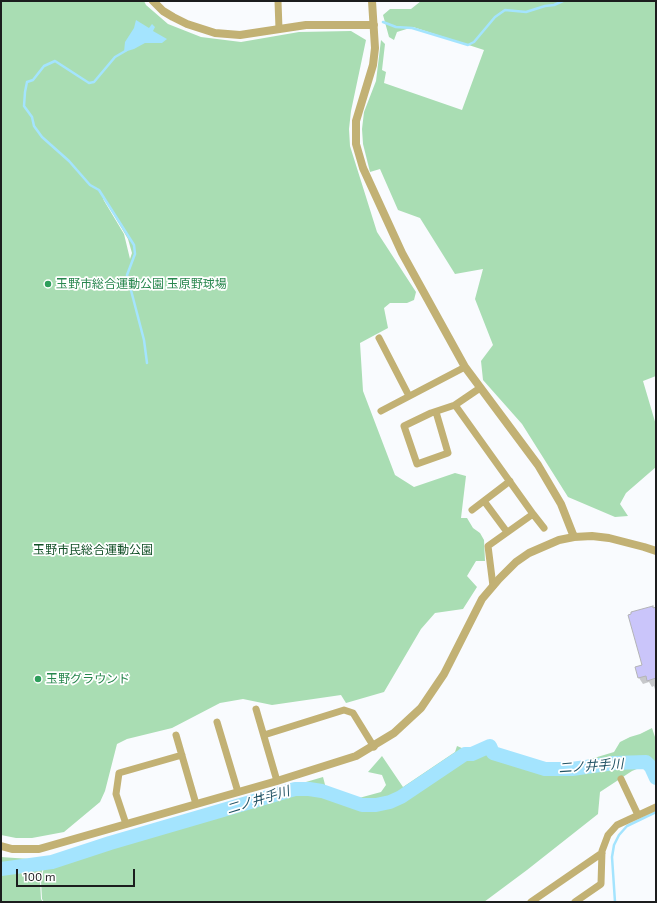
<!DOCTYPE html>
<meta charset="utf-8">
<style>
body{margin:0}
#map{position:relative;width:657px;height:903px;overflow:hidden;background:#f9fbfe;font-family:"Exo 2",sans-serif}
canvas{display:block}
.frame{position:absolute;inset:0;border:2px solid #1c1d1e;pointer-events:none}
.scale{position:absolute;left:16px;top:869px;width:119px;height:18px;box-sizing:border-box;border:2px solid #1c1d1e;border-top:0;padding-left:5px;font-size:12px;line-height:14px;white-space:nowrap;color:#1c1d1e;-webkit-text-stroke:3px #fff;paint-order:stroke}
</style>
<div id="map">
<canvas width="657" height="903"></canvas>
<div class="frame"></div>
<div class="scale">100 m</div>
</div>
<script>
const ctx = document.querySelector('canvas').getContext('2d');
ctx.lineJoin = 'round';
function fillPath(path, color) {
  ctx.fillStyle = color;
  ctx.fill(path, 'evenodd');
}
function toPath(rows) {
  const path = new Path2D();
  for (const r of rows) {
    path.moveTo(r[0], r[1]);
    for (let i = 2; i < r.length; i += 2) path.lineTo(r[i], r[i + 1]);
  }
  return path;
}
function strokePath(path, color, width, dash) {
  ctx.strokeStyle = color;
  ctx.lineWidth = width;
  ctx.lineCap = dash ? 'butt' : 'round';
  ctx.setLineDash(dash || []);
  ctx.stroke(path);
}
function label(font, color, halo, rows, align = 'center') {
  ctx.font = font + ' "Exo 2","Noto Sans JP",sans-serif';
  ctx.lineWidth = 3.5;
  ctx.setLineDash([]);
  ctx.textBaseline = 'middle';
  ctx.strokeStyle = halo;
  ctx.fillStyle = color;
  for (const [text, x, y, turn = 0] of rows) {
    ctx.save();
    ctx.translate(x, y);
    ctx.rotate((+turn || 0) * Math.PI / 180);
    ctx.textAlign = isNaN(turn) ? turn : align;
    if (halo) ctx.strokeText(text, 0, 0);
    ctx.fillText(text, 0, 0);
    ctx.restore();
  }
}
fillPath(toPath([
 [1,1,144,1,146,5,168,24,201,37,241,42,299,32,351,31,366,40,351,111,349,129,350,146,377,232,416,292,414,300,407,303,390,303,384,308,388,328,360,343,363,391,395,475,414,487,455,473,466,476,461,518,467,518,473,528,480,533,484,540,485,561,476,561,467,576,477,587,463,609,435,613,421,629,384,692,346,703,341,695,272,705,243,699,220,703,172,728,127,739,117,744,105,791,100,802,64,832,32,838,16,838,1,835],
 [103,199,105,200,128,239,132,253,130,259,124,234],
 [421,1,656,1,656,376,643,381,656,425,656,467,626,493,620,504,628,516,615,517,568,497,522,424,483,380,481,361,493,345,475,299,483,269,455,274,420,218,398,210,380,169,370,172,363,144,362,129,364,112,376,81,381,40,385,44,382,70,386,72,384,83,462,110,484,50,413,27,397,32,394,40,389,37,383,15,390,9,411,9],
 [652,728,656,740,656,770,651,763,632,771,600,792,598,814,527,870,484,902,44,902,42,899,41,881,46,858,323,777,328,796,359,798,381,792,386,785,382,775,368,772,382,756,403,787,455,752,457,746,469,751,487,753,544,773,614,752,620,742,630,737,640,734],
 [1,857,15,858,32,859,19,869,5,871,1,871],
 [45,858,40,881,41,899,43,902,1,902,1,873,21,870,35,859]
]), '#a9ddb3');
fillPath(toPath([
 [136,20,149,28,152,24,155,27,153,31,167,39,162,43,145,43,134,49,124,52,125,42,134,28]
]), '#a4e4fe');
fillPath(toPath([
 [656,607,656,693,654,686,652,687,649,682,643,684,639,678,636,667,643,665,632,613]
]), '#0003');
strokePath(toPath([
 [383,22,396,27,412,28,468,45,474,42,495,17,505,10,526,12,545,6,554,5,563,1],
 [127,50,115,57,94,82,89,83,55,61,44,66,33,80,27,82,25,92,24,106,32,117,34,126,42,137,69,161,90,185,99,190,134,245,135,254,127,275,144,340,147,363],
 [615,902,612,857,614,845,619,835,627,826,656,812]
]), '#a4e4fe', 2.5);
strokePath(toPath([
 [1,869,52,862,110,843,295,789,309,789,322,791,362,805,376,805,390,802,401,797,465,754,472,754,490,746,493,753,545,769,572,769,614,763,646,762,651,767,656,778]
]), '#a4e4fe', 14);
const building = toPath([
 [653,606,653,608,656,607,656,678,647,681,646,676,638,678,635,667,642,665,628,615,631,614,631,612,653,606]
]);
fillPath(building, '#cac5fa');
strokePath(building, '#b3b3b6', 1);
strokePath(toPath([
 [278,1,279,29],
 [379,338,409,396],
 [480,388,455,405,533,514],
 [381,411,465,367],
 [436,412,448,453,417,464,404,426,431,413,455,405],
 [484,501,507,532],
 [472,510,510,481],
 [493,586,488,546,533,514,544,528],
 [256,709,277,781],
 [217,722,238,792],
 [176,735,196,804],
 [264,735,344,710,353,713,374,747],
 [621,779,638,815],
 [126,824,116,794,119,773,182,755],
 [531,902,602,853],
 [575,902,601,884,602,851,608,835,617,825,656,807]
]), '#c2b174', 7);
strokePath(toPath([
 [153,1,163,11,173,17,187,24,215,33,240,35,306,25,374,25],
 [372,1,375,48,373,65,356,121,356,144,363,168,402,253,465,367,538,465,561,504,574,537],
 [1,846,12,849,39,849,277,781,356,756,394,733,421,708,444,674,482,599,499,579,516,562,529,553,559,540,574,537,592,536,609,538,644,547,656,551]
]), '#c2b174', 8);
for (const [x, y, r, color] of [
 [48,284,4,"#2e9e5b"],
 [38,679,4,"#2e9e5b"]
]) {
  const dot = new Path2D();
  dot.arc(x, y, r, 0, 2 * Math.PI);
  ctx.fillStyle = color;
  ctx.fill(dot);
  strokePath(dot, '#fff', 1.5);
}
label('12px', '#27864d', '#fff', [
 ["玉野市総合運動公園 玉原野球場",56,284],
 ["玉野グラウンド",46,679]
], 'left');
label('12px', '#114f26', '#fff', [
 ["玉野市民総合運動公園",93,550]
]);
label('italic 13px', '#205264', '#fff', [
 ["二ノ井手川",591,766,-4],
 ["二ノ井手川",258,800,-17]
]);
</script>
